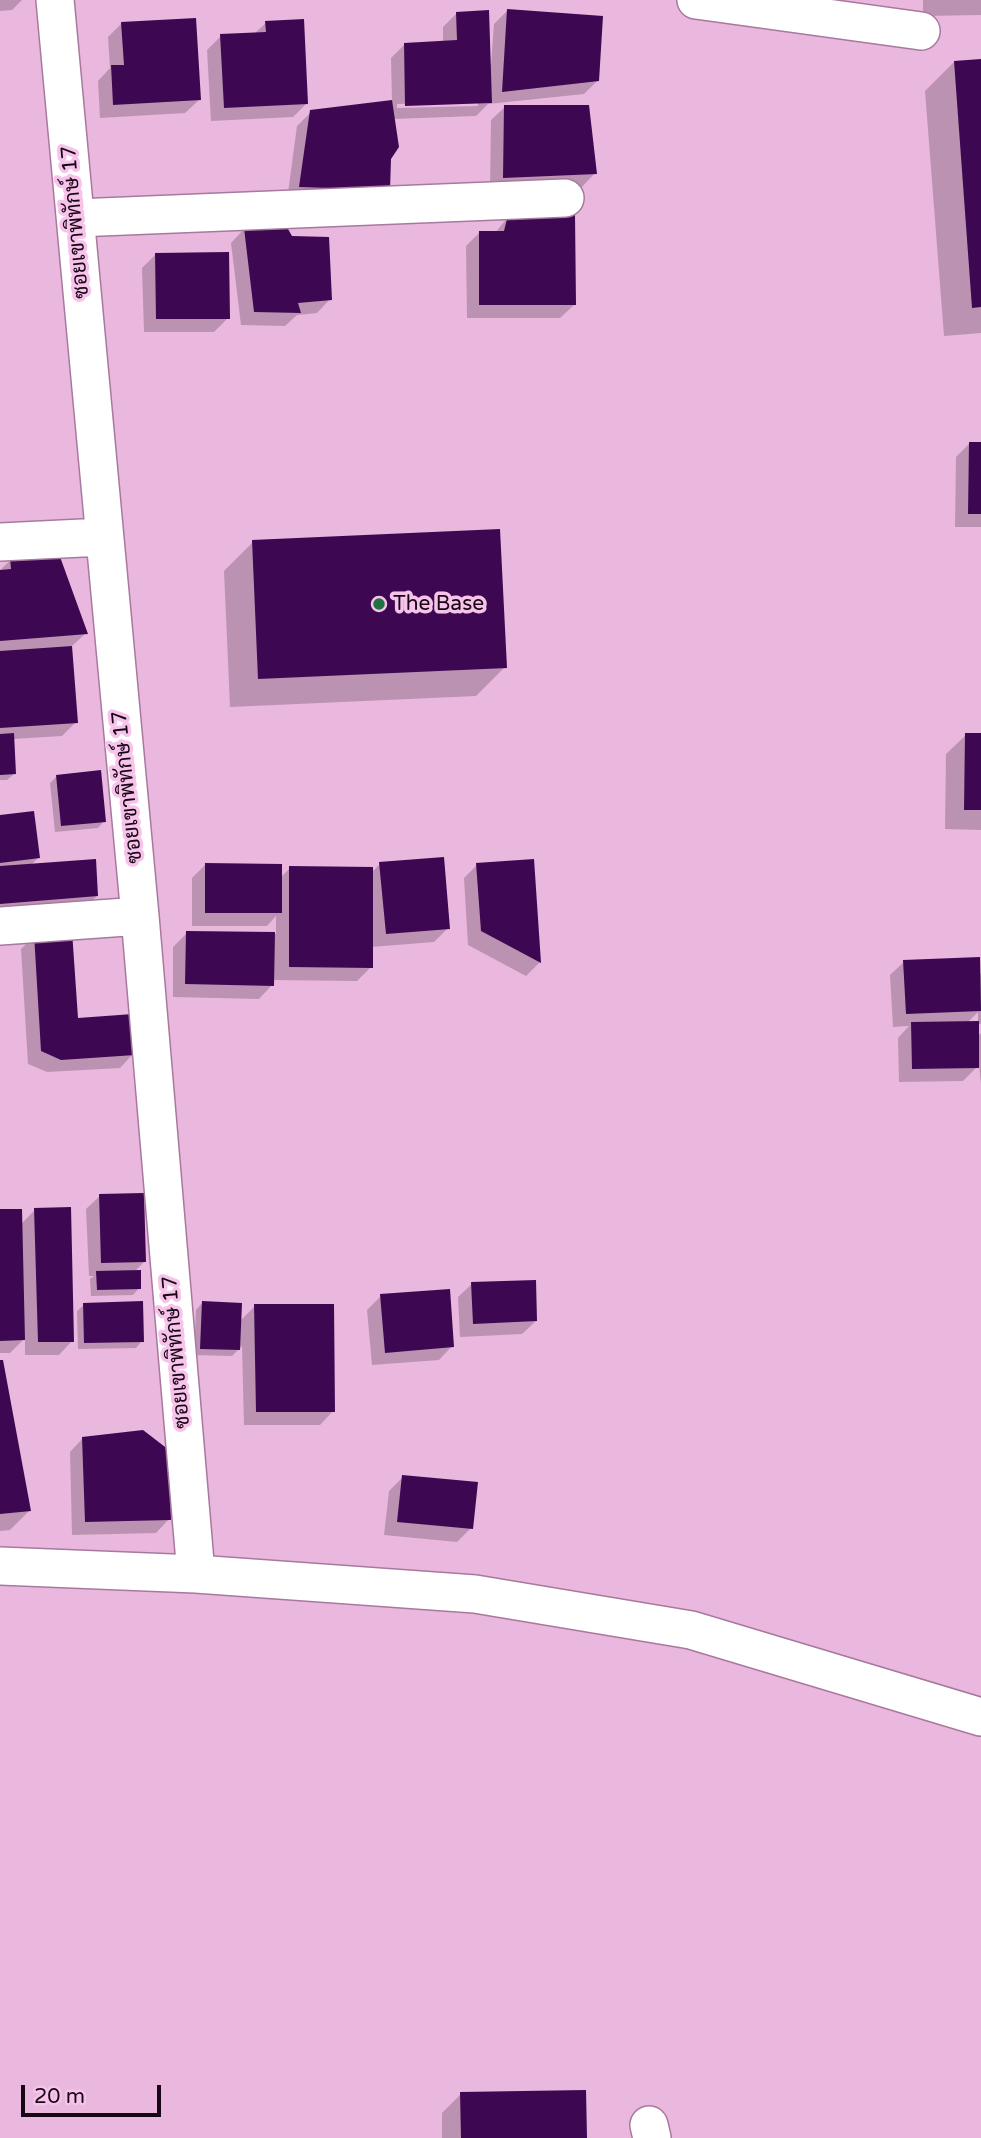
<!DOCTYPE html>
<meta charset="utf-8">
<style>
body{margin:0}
#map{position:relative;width:981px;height:2138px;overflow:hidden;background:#eab7de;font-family:"Varela Round",sans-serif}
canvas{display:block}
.scale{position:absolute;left:21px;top:2085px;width:140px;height:32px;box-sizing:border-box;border:4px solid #170614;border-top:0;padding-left:9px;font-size:21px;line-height:24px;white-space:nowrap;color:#170614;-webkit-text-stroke:5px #f7c3eb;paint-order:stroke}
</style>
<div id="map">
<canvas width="981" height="2138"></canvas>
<div class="scale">20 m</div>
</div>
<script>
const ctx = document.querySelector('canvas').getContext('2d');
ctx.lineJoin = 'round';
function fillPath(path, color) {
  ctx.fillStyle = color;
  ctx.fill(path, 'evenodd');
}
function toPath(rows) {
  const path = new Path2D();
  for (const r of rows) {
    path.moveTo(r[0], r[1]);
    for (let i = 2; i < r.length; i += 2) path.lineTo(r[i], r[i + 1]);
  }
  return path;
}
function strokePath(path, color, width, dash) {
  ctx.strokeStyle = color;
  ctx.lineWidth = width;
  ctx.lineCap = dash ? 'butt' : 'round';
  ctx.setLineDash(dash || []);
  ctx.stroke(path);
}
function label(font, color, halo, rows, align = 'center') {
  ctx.font = font + ' "Varela Round",Sarabun,sans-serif';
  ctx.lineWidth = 7;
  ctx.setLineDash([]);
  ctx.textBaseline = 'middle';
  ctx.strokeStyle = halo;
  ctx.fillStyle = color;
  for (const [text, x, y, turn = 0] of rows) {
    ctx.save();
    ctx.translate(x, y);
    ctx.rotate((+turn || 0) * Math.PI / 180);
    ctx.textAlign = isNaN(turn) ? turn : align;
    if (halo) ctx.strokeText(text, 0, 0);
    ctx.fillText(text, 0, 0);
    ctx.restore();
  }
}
fillPath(toPath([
 [0,0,22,0,12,10,0,11],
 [923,0,981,0,981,15,923,16],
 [508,10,598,80,584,94,488,104,476,116,393,119,388,189,287,200,297,126,311,112,392,102,391,58,405,44,443,43,443,27,457,13,491,65,494,24],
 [478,102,478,106,397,108,397,104],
 [122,23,199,100,185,113,100,118,98,81,110,68,108,37],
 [266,23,307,103,293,117,211,121,207,50,221,36,254,34],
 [981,60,981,333,944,336,925,91,954,62],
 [505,107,595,173,582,187,490,191,491,120],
 [509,216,574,305,560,318,467,318,466,246,479,233,495,233],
 [244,229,330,299,317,313,297,315,285,326,241,325,231,243],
 [156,254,228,318,214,332,144,332,142,268],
 [970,443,981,443,981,527,955,527,956,457],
 [253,542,505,667,476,696,230,707,224,571],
 [11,560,86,633,71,647,76,722,62,736,13,739,14,774,7,780,0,780,0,570],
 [966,735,981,735,981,830,945,829,946,754],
 [56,777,104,821,98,828,55,832,50,783],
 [0,817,38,858,30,866,97,896,83,909,0,915],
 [532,861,540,962,526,976,468,945,464,878,477,865],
 [380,864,448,928,434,942,371,947,371,967,357,981,272,980,272,985,259,999,173,997,173,947,187,933,276,934,276,916,267,926,192,926,192,878,205,865,281,877,290,868,372,872],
 [35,935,76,1019,133,1054,120,1068,47,1072,28,1064,21,949],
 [904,962,979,975,981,973,981,1024,977,1024,977,1037,981,1033,981,1084,979,1065,963,1081,899,1082,898,1038,909,1026,893,1027,890,975],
 [978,1012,978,1023,967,1023],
 [100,1196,144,1262,134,1272,139,1288,133,1295,91,1296,90,1279,94,1276,89,1276,86,1209],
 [35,1210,72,1341,59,1355,25,1355,25,1338,10,1353,0,1353,0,1211,21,1224],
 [472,1284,536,1321,522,1334,460,1337,458,1297],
 [381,1296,452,1346,439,1360,372,1365,367,1310],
 [202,1303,240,1321,255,1306,333,1411,320,1425,244,1425,242,1346,232,1356,194,1355,196,1310],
 [84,1305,142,1341,136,1348,78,1349,77,1311],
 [0,1362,29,1511,10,1530,0,1531],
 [83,1438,169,1519,156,1533,72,1535,70,1452],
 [403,1477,471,1528,457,1542,384,1535,389,1491],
 [461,2094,585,2138,442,2138,442,2113]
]), '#0003');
fillPath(toPath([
 [507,9,603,16,599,81,502,92],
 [489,10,492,103,405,106,404,43,457,40,456,12],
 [196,18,201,100,113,105,111,65,124,65,121,22],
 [304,19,308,104,224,108,220,34,266,32,265,21],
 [981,59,981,307,972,308,954,61],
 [392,100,399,147,391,159,390,190,299,187,310,110],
 [504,105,589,105,597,174,503,178],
 [508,215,575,215,576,305,479,305,479,231,504,231],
 [284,222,292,236,329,237,332,300,298,303,301,313,254,312,244,228],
 [229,252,230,319,156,319,155,253],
 [969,442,981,442,981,514,968,514],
 [500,529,507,668,258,679,252,540],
 [59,554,88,634,0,641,0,570,11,569,10,558],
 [72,646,78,723,0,728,0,651],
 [14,733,16,774,0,775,0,734],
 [965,733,981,733,981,810,964,810],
 [101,770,106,822,61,826,56,775],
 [34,811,40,858,0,863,0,815],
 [444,857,450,929,386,934,379,862],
 [96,859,98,896,0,904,0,866],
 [534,859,541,963,481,931,476,863],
 [205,863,282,864,282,913,205,913],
 [289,866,373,867,373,968,289,967],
 [72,931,78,1018,133,1014,135,1055,61,1060,41,1051,34,934],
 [186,931,275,932,274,986,185,984],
 [980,957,981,1011,906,1014,903,960],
 [979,1021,979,1068,912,1069,911,1022],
 [144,1193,146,1262,101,1263,99,1194],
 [71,1207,74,1342,38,1342,34,1208],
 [0,1209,22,1209,25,1340,0,1341],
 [141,1270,141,1289,97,1290,96,1271],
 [536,1280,537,1321,473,1324,471,1282],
 [450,1289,454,1347,385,1353,380,1294],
 [143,1301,144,1342,84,1343,83,1303],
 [202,1301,242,1303,240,1350,200,1349],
 [254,1304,334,1304,335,1412,256,1412],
 [0,1360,3,1360,31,1511,0,1514],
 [143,1430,169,1450,171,1520,85,1522,82,1437],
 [402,1475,478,1482,473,1529,397,1522],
 [586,2090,587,2138,461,2138,460,2092]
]), '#3d0851');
const street = toPath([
 [55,0,140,916,196,1574],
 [696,0,921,31],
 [76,218,565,198],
 [0,542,103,537],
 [0,926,140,916],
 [0,1566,196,1574,475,1594,691,1630,981,1717],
 [649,2125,652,2138]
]);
strokePath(street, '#a8799e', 40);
strokePath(street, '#fff', 37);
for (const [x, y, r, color] of [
 [379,604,7,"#1d7142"]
]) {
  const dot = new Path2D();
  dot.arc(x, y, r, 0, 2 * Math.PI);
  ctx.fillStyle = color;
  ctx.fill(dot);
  strokePath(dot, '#f7c3eb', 2.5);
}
label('21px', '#170614', '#f7c3eb', [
 ["ซอยเขาพิทักษ์ 17",76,222,-95],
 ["ซอยเขาพิทักษ์ 17",128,787,-96],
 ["ซอยเขาพิทักษ์ 17",177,1352,-95]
]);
label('21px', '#170614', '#f7c3eb', [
 ["The Base",393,604]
], 'left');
</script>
